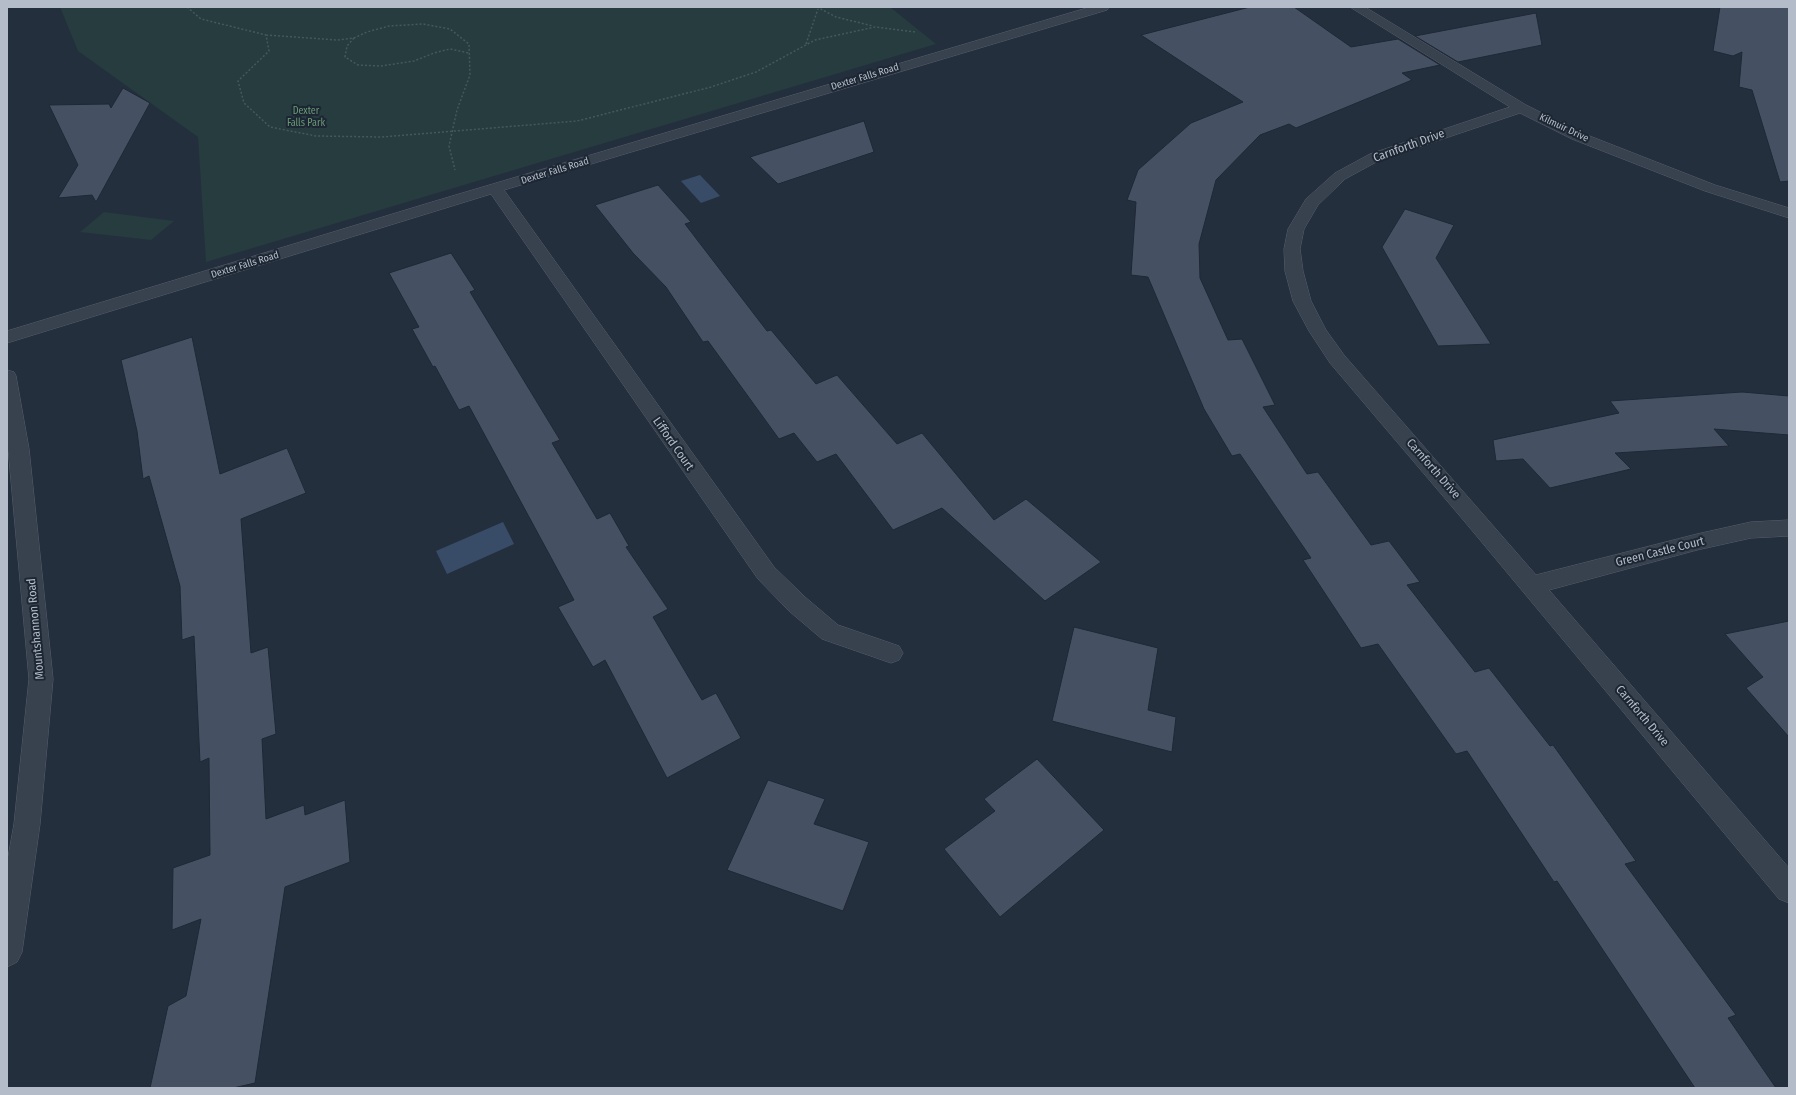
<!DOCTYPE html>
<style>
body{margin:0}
#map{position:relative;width:1796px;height:1095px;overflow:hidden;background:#242f3e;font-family:"Fira Sans Condensed",sans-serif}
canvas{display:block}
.frame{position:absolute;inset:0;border:8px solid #b4bcc9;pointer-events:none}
</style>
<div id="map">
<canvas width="1796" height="1095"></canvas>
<div class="frame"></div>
</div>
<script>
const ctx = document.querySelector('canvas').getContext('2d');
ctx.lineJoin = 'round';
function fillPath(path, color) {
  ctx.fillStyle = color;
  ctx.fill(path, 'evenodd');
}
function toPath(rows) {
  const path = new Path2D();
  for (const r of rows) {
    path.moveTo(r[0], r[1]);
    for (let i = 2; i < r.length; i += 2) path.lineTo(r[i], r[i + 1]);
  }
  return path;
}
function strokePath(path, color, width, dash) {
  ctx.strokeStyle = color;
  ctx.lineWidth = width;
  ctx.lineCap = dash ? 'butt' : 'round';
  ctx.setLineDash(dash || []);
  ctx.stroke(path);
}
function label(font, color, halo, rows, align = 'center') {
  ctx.font = font + ' "Fira Sans Condensed",sans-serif';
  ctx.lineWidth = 4;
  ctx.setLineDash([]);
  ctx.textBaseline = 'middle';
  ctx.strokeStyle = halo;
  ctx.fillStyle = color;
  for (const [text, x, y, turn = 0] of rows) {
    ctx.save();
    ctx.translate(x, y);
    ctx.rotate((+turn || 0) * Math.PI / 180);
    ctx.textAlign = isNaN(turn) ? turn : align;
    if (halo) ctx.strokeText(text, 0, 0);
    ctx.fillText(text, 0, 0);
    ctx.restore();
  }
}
fillPath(toPath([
 [60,7,890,7,936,44,206,262,198,137,78,51],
 [104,212,174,221,151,240,80,232]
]), '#263c3f');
fillPath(toPath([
 [700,175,720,196,701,203,681,181],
 [503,522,514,544,447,574,436,551]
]), '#394c67');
const building = toPath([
 [1250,7,1294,7,1351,47,1398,39,1440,65,1402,73,1412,80,1296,128,1289,124,1260,135,1216,180,1199,244,1200,278,1228,340,1242,339,1275,405,1263,407,1307,474,1318,472,1371,545,1389,541,1420,582,1407,585,1475,672,1489,668,1550,746,1553,745,1636,861,1625,864,1736,1015,1728,1018,1776,1088,1695,1088,1557,881,1554,882,1467,751,1456,754,1378,644,1361,648,1303,560,1311,558,1240,454,1232,456,1204,409,1148,277,1131,275,1136,202,1127,200,1138,170,1191,123,1243,102,1141,35,1250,7],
 [1720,7,1789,7,1789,181,1780,182,1752,90,1739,87,1742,52,1733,56,1713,51,1720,7],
 [1536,13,1542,45,1458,62,1415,36,1536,13],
 [123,88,150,103,96,202,92,195,58,198,78,165,49,105,109,104,111,108,123,88],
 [864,121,874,152,778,184,750,157,864,121],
 [658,185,691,222,685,224,767,331,771,330,816,384,837,375,897,444,922,433,994,520,1026,499,1101,562,1045,601,942,508,893,530,836,454,817,462,794,433,779,439,708,341,703,342,666,287,633,253,595,205,658,185],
 [1405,209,1454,225,1436,258,1491,344,1438,346,1382,247,1405,209],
 [451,253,475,290,470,292,560,440,552,443,597,519,610,513,629,546,626,547,668,609,653,617,702,700,716,693,741,738,667,778,605,660,593,667,558,607,574,600,469,406,459,410,435,366,433,367,412,329,419,327,389,273,451,253],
 [192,337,220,474,287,448,306,493,241,519,251,653,268,647,276,734,262,739,266,819,304,805,305,815,345,800,350,862,285,887,255,1083,233,1088,150,1088,168,1006,186,996,201,919,172,930,173,868,210,855,209,758,200,762,194,636,182,640,180,586,149,476,143,479,137,431,121,360,192,337],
 [1742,392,1789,396,1789,435,1714,429,1729,446,1615,453,1631,469,1550,488,1523,459,1496,461,1493,440,1619,413,1610,401,1742,392],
 [1789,621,1789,737,1746,688,1763,677,1725,634,1789,621],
 [1074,627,1158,648,1148,710,1176,717,1172,752,1052,721,1074,627],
 [1037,759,1104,830,1000,917,944,849,995,811,984,799,1037,759],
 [768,780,825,799,814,824,869,842,843,911,727,870,768,780]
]);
fillPath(building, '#455162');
strokePath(building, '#1f2835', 1);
const minor = toPath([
 [1090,7,1109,7,1107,10,504,190,774,567,805,597,838,625,899,646,903,653,899,660,891,663,822,639,789,611,758,579,491,194,7,343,7,331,432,202,1090,7],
 [1350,7,1365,7,1526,105,1582,133,1715,185,1789,208,1789,218,1705,191,1572,139,1520,113,1380,160,1345,179,1318,205,1304,229,1300,249,1303,271,1311,301,1326,330,1344,355,1536,575,1697,534,1751,522,1789,520,1789,536,1751,538,1697,550,1549,590,1789,868,1789,903,1779,899,1465,522,1330,363,1309,331,1293,301,1285,271,1284,249,1288,229,1306,199,1335,173,1370,154,1510,107,1350,7],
 [7,370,14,372,16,376,29,449,53,679,40,824,22,952,17,962,7,967,7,863,14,824,29,679,7,437,7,370]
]);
strokePath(minor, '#565f6c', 1);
strokePath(toPath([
 [187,7,201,19,266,35,269,51,238,81,244,103,270,127,316,136,382,137,577,121,711,87,756,72,815,40,875,27,916,32],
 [817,7,836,17,873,26],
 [266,35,337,40,354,38,367,32,389,26,423,24,450,29,469,44,470,75,457,110,449,146,455,170],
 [354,38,347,46,345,57,358,65,381,66,414,61,434,53,450,49,469,53],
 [806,44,818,9]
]), '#44595c', 1.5, [2, 2]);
fillPath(minor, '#38414e');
label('10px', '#b4bcc9', '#1d2633', [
 ["Dexter Falls Road",865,77,-17],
 ["Kilmuir Drive",1564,128,25],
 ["Dexter Falls Road",555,171,-17],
 ["Dexter Falls Road",245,265,-17]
]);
label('10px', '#6b9a76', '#1d2633', [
 ["Dexter",306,111],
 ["Falls Park",306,123]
]);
label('12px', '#b4bcc9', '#1d2633', [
 ["Carnforth Drive",1409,146,-20],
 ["Lifford Court",673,444,55],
 ["Carnforth Drive",1433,469,49],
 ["Green Castle Court",1660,552,-14],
 ["Mountshannon Road",36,629,-95],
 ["Carnforth Drive",1642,716,50]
]);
</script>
